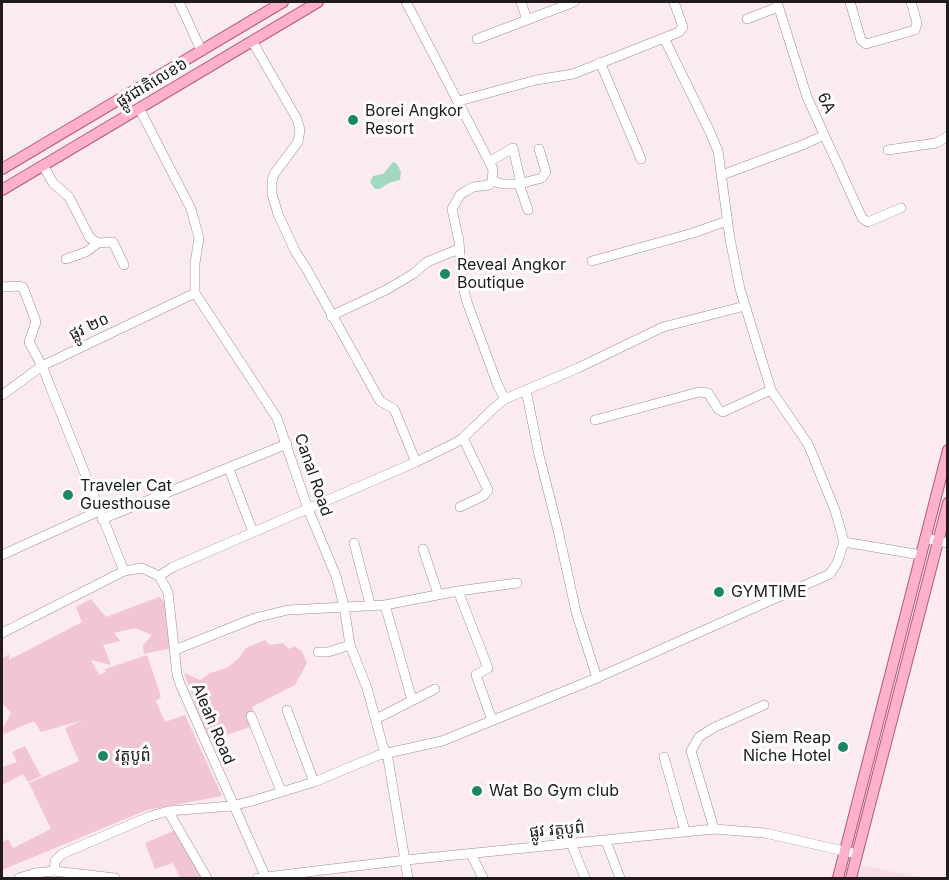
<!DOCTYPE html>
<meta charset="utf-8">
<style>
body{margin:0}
#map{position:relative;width:949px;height:880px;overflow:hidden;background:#fbebf0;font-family:Inter,sans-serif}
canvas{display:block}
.frame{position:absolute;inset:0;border:3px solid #211b1d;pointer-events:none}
</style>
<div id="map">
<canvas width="949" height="880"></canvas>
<div class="frame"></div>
</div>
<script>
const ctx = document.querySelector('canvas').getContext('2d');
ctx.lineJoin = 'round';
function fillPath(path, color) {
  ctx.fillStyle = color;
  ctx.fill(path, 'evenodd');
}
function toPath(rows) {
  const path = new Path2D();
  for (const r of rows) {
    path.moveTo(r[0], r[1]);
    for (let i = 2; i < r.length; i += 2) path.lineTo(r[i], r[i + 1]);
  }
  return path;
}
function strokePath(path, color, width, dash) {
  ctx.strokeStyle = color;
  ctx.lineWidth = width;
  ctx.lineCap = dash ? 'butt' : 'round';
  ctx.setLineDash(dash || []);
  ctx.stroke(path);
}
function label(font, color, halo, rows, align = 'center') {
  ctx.font = font + ' Inter,"Noto Sans Khmer",sans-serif';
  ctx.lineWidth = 6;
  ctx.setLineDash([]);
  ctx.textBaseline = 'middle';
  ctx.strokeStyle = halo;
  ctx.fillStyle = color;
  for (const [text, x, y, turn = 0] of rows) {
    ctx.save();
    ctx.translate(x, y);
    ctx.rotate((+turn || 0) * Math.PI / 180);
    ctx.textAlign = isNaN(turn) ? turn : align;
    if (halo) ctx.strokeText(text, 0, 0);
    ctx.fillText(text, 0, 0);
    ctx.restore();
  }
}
fillPath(toPath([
 [862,866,871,867,917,877,859,878]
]), '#f5dde3');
fillPath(toPath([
 [159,597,166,603,172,648,144,654,143,646,152,635,135,628,114,633,120,641,103,645,111,665,91,660,99,675,106,672,105,669,147,655,161,697,156,701,165,722,185,715,222,796,147,810,2,870,2,842,8,839,13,848,51,829,29,783,79,761,65,728,83,720,41,732,34,721,4,734,3,728,11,713,2,703,2,659,9,654,9,660,82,622,76,607,91,599,106,617],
 [265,640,270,645,283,643,289,649,294,646,302,651,307,663,295,685,252,707,259,724,211,740,203,727,184,673,200,680,210,673,227,668,238,659,246,648],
 [25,746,41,776,28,782,23,774,2,785,2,767,17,762,12,752],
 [176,830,202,874,199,878,180,878,173,863,155,869,145,843]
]), '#f2c5d2');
fillPath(toPath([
 [393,162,397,164,401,172,400,180,389,183,380,189,375,189,370,182,373,176,383,174]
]), '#a3d8c0');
const minor = toPath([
 [179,2,201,50],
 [406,2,493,169,492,181,489,185,473,187,466,191,460,195,452,209,459,241,462,283,467,302,498,386,505,399],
 [521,2,527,20],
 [777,2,807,97,862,218,868,222,901,208],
 [850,2,861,40,866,44,915,30,917,23,911,2],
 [747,19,778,7],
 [477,39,574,2],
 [252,41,297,119,300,130,298,142,274,174,272,181,272,194,278,214,295,251,306,268,380,401,394,409,416,462],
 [600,62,641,159],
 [459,101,536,80,573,74,679,32,683,27,674,2],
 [139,108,191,209,199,238,195,263,195,293,277,418,308,509,336,576,344,606,350,645,367,688,383,747,387,753,408,878],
 [888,150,936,143,948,136],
 [489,162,513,148,521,183],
 [43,165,53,183,69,197,90,238,98,243,113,242,124,265],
 [722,175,805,144,824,135],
 [492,181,503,184,519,184,542,178,546,172,539,149],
 [519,184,528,210],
 [66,259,86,252,98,243],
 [592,261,693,233,727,221],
 [2,287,19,286,23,287,36,322,29,342,42,366,124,571],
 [331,316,386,290,413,274,427,262,459,249],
 [526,390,539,455,558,530,576,612,597,678],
 [2,395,42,366,195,293],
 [595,420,699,392,708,393,718,409,723,412,771,390],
 [229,469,253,532],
 [460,507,483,496,488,490,463,438],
 [102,519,287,444],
 [925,538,948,543],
 [844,542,921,555],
 [354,543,370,604],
 [423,549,438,594],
 [2,555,99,511],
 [159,576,173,567,416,462,455,443,463,438,494,408,505,399,578,368,663,327,745,306],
 [458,591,488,668,476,675,492,720],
 [385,605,412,700],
 [2,633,124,571,142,568,159,576,168,592,177,674,180,684,266,878],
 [175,650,255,618,288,610,385,605,458,591,517,583],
 [318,652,328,652,350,645],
 [287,710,314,782],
 [251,716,281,791],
 [376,719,435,689],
 [664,757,685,831],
 [168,811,207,878],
 [714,829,691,751,699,737,713,728,764,705],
 [606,841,620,878],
 [571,843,585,878],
 [471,854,483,878],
 [54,871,55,861,62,854,148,817,168,811,232,806,252,801,314,782,379,755,442,741,597,678,830,574,837,563,844,542,835,510,808,444,771,390,740,289,730,239,718,151,710,132,664,38],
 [19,878,35,873,54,871,115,878],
 [258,878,406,860,714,829,765,833,857,854]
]);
const major = toPath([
 [2,169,283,2],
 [2,190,318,2],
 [838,878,948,450],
 [851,878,948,503]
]);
strokePath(minor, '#9c8d91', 10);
strokePath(major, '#b15a7a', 12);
strokePath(minor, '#fff', 9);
strokePath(major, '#ffb0cd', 10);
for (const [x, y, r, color] of [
 [353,120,6,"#1d8764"],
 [445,274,6,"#1d8764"],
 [68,495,6,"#1d8764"],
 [719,592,6,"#1d8764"],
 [843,747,6,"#1d8764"],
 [103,756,6,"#1d8764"],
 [477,791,6,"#1d8764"]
]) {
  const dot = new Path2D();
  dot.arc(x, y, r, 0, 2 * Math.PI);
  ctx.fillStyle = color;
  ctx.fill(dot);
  strokePath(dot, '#fdfdfd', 2);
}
label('16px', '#211b1d', '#fdfdfd', [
 ["ផ្លូវជាតិលេខ៦",152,83,-31],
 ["6A",826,103,66],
 ["ផ្លូវ ២០",89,327,-25],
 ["Canal Road",313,475,71],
 ["Aleah Road",213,724,67],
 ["ផ្លូវ វត្តបូព៌",557,830,-5]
]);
label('16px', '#211b1d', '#fdfdfd', [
 ["Borei Angkor",365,111],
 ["Resort",365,129],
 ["Reveal Angkor",457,265],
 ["Boutique",457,283],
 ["Traveler Cat",80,486],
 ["Guesthouse",80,504],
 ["GYMTIME",731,592],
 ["Siem Reap",831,738,"right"],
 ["Niche Hotel",831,756,"right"],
 ["វត្តបូព៌",115,756],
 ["Wat Bo Gym club",489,791]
], 'left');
</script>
